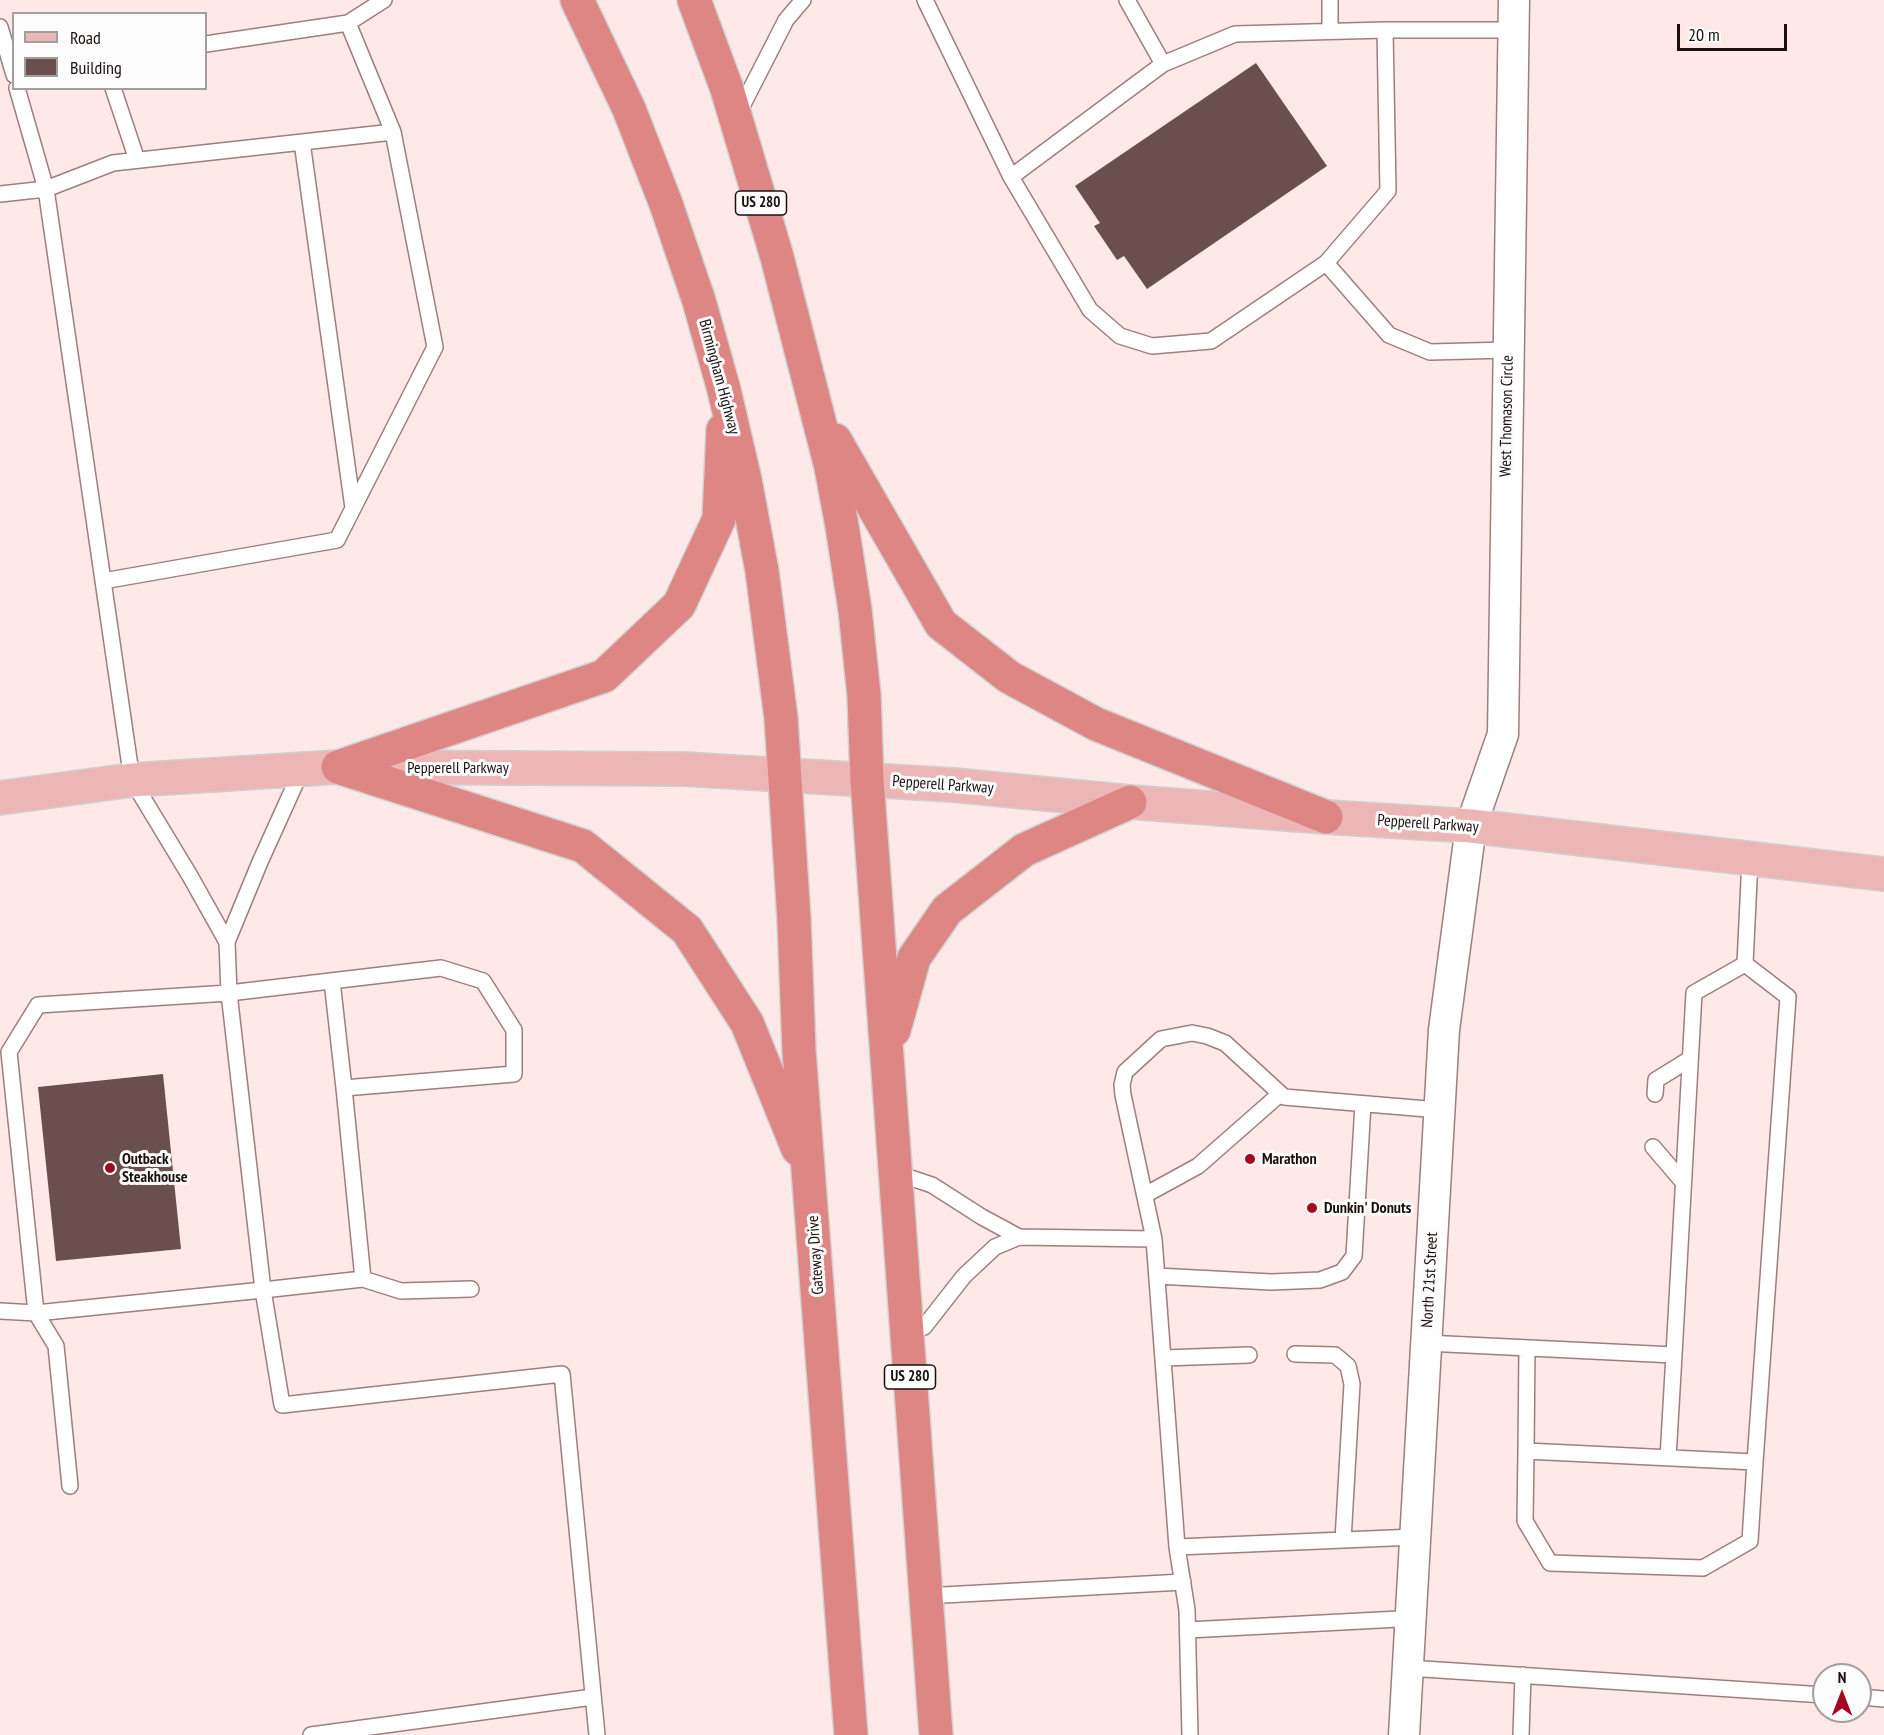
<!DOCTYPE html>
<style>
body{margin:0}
#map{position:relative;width:1884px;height:1735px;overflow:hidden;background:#fee9e8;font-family:"PT Sans Narrow",sans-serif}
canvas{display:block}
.legend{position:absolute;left:12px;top:12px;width:195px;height:78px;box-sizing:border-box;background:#fcfcfc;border:2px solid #a29e9d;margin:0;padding:8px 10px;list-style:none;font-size:18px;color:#1b100f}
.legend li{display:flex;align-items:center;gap:12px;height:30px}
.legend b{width:30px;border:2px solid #a29e9d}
.north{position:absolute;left:1812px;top:1663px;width:60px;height:60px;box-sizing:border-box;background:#fcfcfc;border:2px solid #a29e9d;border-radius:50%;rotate:0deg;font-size:16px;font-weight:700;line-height:24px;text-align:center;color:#1b100f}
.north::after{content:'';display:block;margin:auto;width:21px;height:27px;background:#a30623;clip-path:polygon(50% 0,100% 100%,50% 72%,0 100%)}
.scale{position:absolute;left:1677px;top:24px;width:110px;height:27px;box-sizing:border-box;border:3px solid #1b100f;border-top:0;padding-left:8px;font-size:18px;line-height:21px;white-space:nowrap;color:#1b100f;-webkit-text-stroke:4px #fcfcfc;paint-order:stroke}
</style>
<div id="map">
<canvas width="1884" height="1735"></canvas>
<ul class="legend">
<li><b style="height:8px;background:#ebb6b5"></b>Road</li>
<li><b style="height:16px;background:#6b4f4e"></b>Building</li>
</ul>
<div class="north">N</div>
<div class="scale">20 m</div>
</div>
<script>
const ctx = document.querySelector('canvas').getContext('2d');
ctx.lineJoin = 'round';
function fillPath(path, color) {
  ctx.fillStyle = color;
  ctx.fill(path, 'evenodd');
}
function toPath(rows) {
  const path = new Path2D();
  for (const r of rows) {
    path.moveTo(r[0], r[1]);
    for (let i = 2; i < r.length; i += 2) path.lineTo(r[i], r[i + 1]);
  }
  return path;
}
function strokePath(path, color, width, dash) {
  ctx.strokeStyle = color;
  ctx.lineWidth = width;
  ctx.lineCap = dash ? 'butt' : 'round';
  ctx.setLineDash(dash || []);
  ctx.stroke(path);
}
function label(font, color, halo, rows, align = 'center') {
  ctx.font = font + ' "PT Sans Narrow",sans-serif';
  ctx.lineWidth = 6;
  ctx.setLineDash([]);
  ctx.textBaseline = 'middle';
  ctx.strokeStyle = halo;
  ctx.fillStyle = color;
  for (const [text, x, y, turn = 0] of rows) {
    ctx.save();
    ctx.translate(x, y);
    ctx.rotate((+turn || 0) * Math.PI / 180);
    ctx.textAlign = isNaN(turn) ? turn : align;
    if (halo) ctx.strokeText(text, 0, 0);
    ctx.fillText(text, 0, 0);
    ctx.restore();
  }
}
fillPath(toPath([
 [1256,63,1327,166,1147,289,1124,256,1117,260,1094,226,1100,223,1075,186],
 [163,1074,181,1249,56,1261,38,1087]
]), '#6b4f4e');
const lane = toPath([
 [925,0,1011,177],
 [1127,0,1163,64],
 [1330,0,1330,31],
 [348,23,384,0],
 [0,27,14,75],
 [1385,30,1388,191,1326,263,1211,341,1152,346,1120,336,1090,310,1011,177,1163,64,1235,34,1385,30],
 [1385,30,1513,30],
 [17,88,46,189,132,780,190,876,227,942],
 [113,88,137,160],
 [737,116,786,20,803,0],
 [302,142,353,508],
 [0,194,46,189,113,163,393,132,348,23,206,44],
 [1326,263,1389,335,1430,352,1508,350],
 [103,581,337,540,435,347,393,132],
 [332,981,344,1088],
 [1655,1094,1656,1080,1690,1059],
 [1653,1147,1683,1182],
 [897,1179,911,1178,932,1185,982,1217,1019,1237],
 [1145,1195,1198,1166,1280,1094],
 [1157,1276,1271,1282,1320,1280,1342,1272,1354,1256,1363,1104],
 [363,1279,263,1290,282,1405,562,1374,597,1735],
 [0,1311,36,1313,263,1290,229,993,227,942,260,862,302,769],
 [907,1332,924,1327,964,1276,995,1247,1019,1237,1154,1239],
 [1426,1343,1674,1355,1694,993,1745,964,1750,859],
 [1527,1348,1526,1451,1755,1462,1788,997,1745,964],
 [1295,1354,1335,1355,1348,1366,1352,1384,1343,1540],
 [1164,1358,1249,1355],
 [1526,1451,1525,1521,1550,1563,1703,1568,1750,1541,1755,1462],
 [1668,1458,1674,1355],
 [70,1486,56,1346,36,1313,9,1052,38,1005,229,993,441,968,483,981,514,1030,514,1074,344,1088,363,1279,401,1291,471,1289],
 [1177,1547,1415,1537],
 [925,1596,1183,1582],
 [1188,1630,1399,1619,1411,1620],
 [1408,1668,1824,1695],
 [1860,1697,1884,1699],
 [311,1735,593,1697],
 [1190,1735,1187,1610,1177,1547,1154,1239,1123,1095,1122,1085,1125,1072,1161,1039,1192,1033,1207,1036,1225,1043,1284,1097,1439,1110],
 [1521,1735,1523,1675]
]);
const street = toPath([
 [1404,1735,1444,1030,1471,826,1503,734,1514,0]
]);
const primary = toPath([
 [0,798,132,780,338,767,683,769,953,785,1130,802,1326,817,1471,826,1884,874]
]);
const highway = toPath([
 [577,0,629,109,666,204,699,301,724,390,745,480,762,571,781,718,794,919,799,1051,851,1735],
 [694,0,727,89,777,257,831,467,842,526,855,610,864,695,867,780,936,1735],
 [835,440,941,624,1009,677,1096,724,1326,817],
 [338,767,583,846,687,930,747,1023,798,1149],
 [338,767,604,676,679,605,719,519,723,430],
 [894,1030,914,958,947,910,1024,850,1130,802]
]);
strokePath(lane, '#9d7f7d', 18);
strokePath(street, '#9d7f7d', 33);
strokePath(primary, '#d1cfcf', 36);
strokePath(highway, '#d1cfcf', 36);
strokePath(lane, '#fff', 15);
strokePath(street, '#fff', 30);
strokePath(primary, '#ebb6b5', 33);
strokePath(highway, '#dd8683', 33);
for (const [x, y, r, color] of [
 [1250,1159,6,"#a30623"],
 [110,1168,6,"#a30623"],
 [1312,1208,6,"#a30623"]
]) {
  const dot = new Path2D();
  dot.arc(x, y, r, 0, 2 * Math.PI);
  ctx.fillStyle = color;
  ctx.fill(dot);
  strokePath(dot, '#fcfcfc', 2);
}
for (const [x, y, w] of [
 [761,203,51],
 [910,1377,51]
]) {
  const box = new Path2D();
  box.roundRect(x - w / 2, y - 12, w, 24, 4.5);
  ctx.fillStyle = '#fcfcfc';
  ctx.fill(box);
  strokePath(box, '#1b100f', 1.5);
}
label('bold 15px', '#1b100f', null, [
 ["US 280",761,203],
 ["US 280",910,1377]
]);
label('16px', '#1b100f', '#fcfcfc', [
 ["Birmingham Highway",719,377,75],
 ["West Thomason Circle",1507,416,-89],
 ["Pepperell Parkway",458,768],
 ["Pepperell Parkway",943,785,4],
 ["Pepperell Parkway",1428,824,4],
 ["Gateway Drive",816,1255,-94],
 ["North 21st Street",1430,1280,-87]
]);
label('bold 16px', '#1b100f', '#fcfcfc', [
 ["Outback",122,1159],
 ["Steakhouse",122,1177],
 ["Marathon",1262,1159],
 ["Dunkin' Donuts",1324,1208]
], 'left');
</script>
